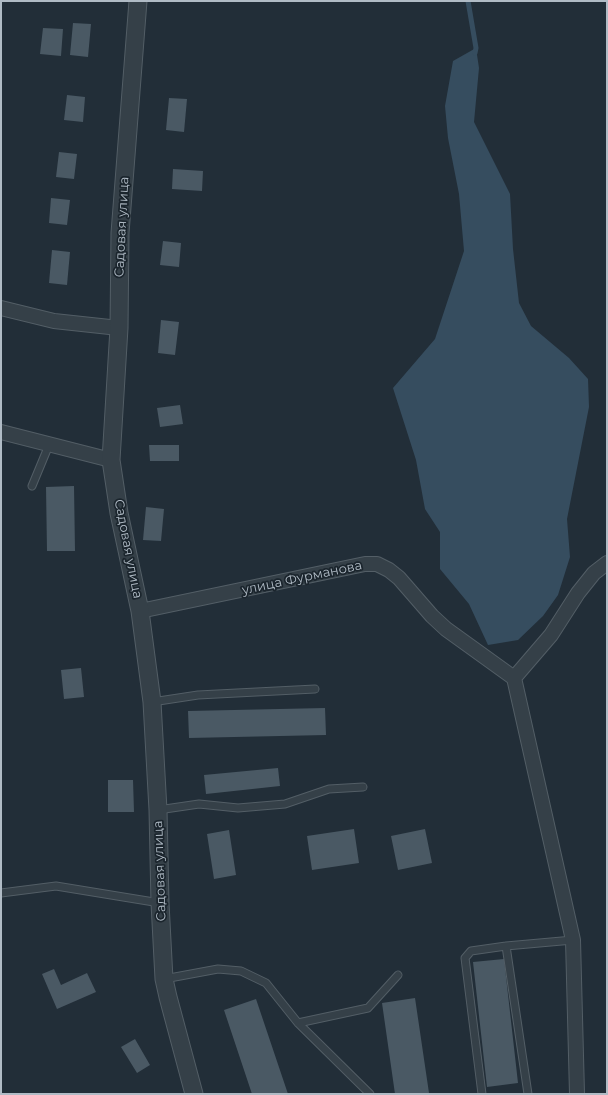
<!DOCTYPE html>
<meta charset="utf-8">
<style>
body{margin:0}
#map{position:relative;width:608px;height:1095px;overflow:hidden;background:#222e38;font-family:Montserrat,sans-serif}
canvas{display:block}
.frame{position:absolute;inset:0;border:2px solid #b0bbc5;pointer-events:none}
</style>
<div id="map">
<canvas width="608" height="1095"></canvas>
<div class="frame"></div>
</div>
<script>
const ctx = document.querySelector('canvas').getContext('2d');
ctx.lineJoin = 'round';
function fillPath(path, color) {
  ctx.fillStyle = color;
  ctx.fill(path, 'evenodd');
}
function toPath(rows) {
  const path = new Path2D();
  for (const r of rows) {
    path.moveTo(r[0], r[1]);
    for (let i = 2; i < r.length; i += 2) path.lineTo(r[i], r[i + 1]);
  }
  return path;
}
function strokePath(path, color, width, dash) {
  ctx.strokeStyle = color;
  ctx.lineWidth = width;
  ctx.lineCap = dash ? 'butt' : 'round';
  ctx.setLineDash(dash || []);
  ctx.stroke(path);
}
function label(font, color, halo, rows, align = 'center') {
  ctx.font = font + ' Montserrat,sans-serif';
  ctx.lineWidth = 3.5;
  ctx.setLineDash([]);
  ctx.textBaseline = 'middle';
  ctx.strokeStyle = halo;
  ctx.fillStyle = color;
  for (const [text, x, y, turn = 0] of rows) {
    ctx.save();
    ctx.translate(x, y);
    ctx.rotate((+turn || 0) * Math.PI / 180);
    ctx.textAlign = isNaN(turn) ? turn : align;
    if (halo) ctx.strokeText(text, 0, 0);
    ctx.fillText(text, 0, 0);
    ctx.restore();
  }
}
fillPath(toPath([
 [476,48,479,68,474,122,510,194,513,249,519,303,531,326,569,358,588,379,589,407,567,519,570,557,558,595,543,616,518,640,488,645,469,604,440,569,440,532,425,509,416,460,393,388,435,339,464,251,459,194,448,138,445,106,453,61]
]), '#364d5f');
strokePath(toPath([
 [468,1,476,48,475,53]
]), '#364d5f', 5);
fillPath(toPath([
 [73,23,91,24,88,57,70,55],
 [43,28,63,29,61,56,40,54],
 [67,95,85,97,83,122,64,120],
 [169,98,187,99,184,132,166,130],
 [59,152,77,154,74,179,56,177],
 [173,169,203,171,202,191,172,189],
 [51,198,70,200,67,225,49,223],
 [163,241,181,243,179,267,160,265],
 [52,250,70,252,67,285,49,283],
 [161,320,179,322,175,355,158,353],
 [180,405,183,424,160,427,157,408],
 [149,445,179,445,179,461,150,461],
 [74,486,75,551,47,551,46,487],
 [146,507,164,509,161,541,143,540],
 [81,668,84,697,64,699,61,670],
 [325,708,326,735,189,738,188,711],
 [278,768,280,786,206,794,204,775],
 [108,780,133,780,134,812,108,812],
 [354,829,359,863,312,870,307,836],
 [425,829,432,863,398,870,391,836],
 [229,830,236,875,214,879,207,834],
 [504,959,518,1083,487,1087,473,962],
 [54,969,61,985,87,973,96,992,57,1009,42,974],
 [415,998,429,1093,395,1094,382,1003],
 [256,999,288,1094,252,1094,224,1010],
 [135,1039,150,1065,137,1073,121,1047]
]), '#4a5964');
const service = toPath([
 [32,486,49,445],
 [152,702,198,695,315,689],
 [158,810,199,804,238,808,285,804,329,789,363,787],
 [1,893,56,886,160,903],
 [164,979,218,969,241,971,266,983,298,1023,370,1094],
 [298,1023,368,1008,398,975],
 [482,1094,465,958,471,951,506,946],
 [528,1094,506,946,573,940]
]);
const minor = toPath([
 [1,308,54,321,119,328],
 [1,432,111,460],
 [140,611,365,564,377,564,389,570,399,578,432,616,446,629,514,678,551,635,578,593,594,573,607,563],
 [514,678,573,940,577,1094]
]);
const tertiary = toPath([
 [138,1,120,233,119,328,111,460,119,513,140,611,152,702,158,810,160,903,164,979,168,997,194,1094]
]);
strokePath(service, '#535e66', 9);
strokePath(minor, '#535e66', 16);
strokePath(tertiary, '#535e66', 19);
strokePath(service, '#354048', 7);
strokePath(minor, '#354048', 14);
strokePath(tertiary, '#354048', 17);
label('13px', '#b0bbc5', '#1b252d', [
 ["Садовая улица",122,227,-87],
 ["Садовая улица",128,549,79],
 ["улица Фурманова",302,578,-12],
 ["Садовая улица",160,871,-92]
]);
</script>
